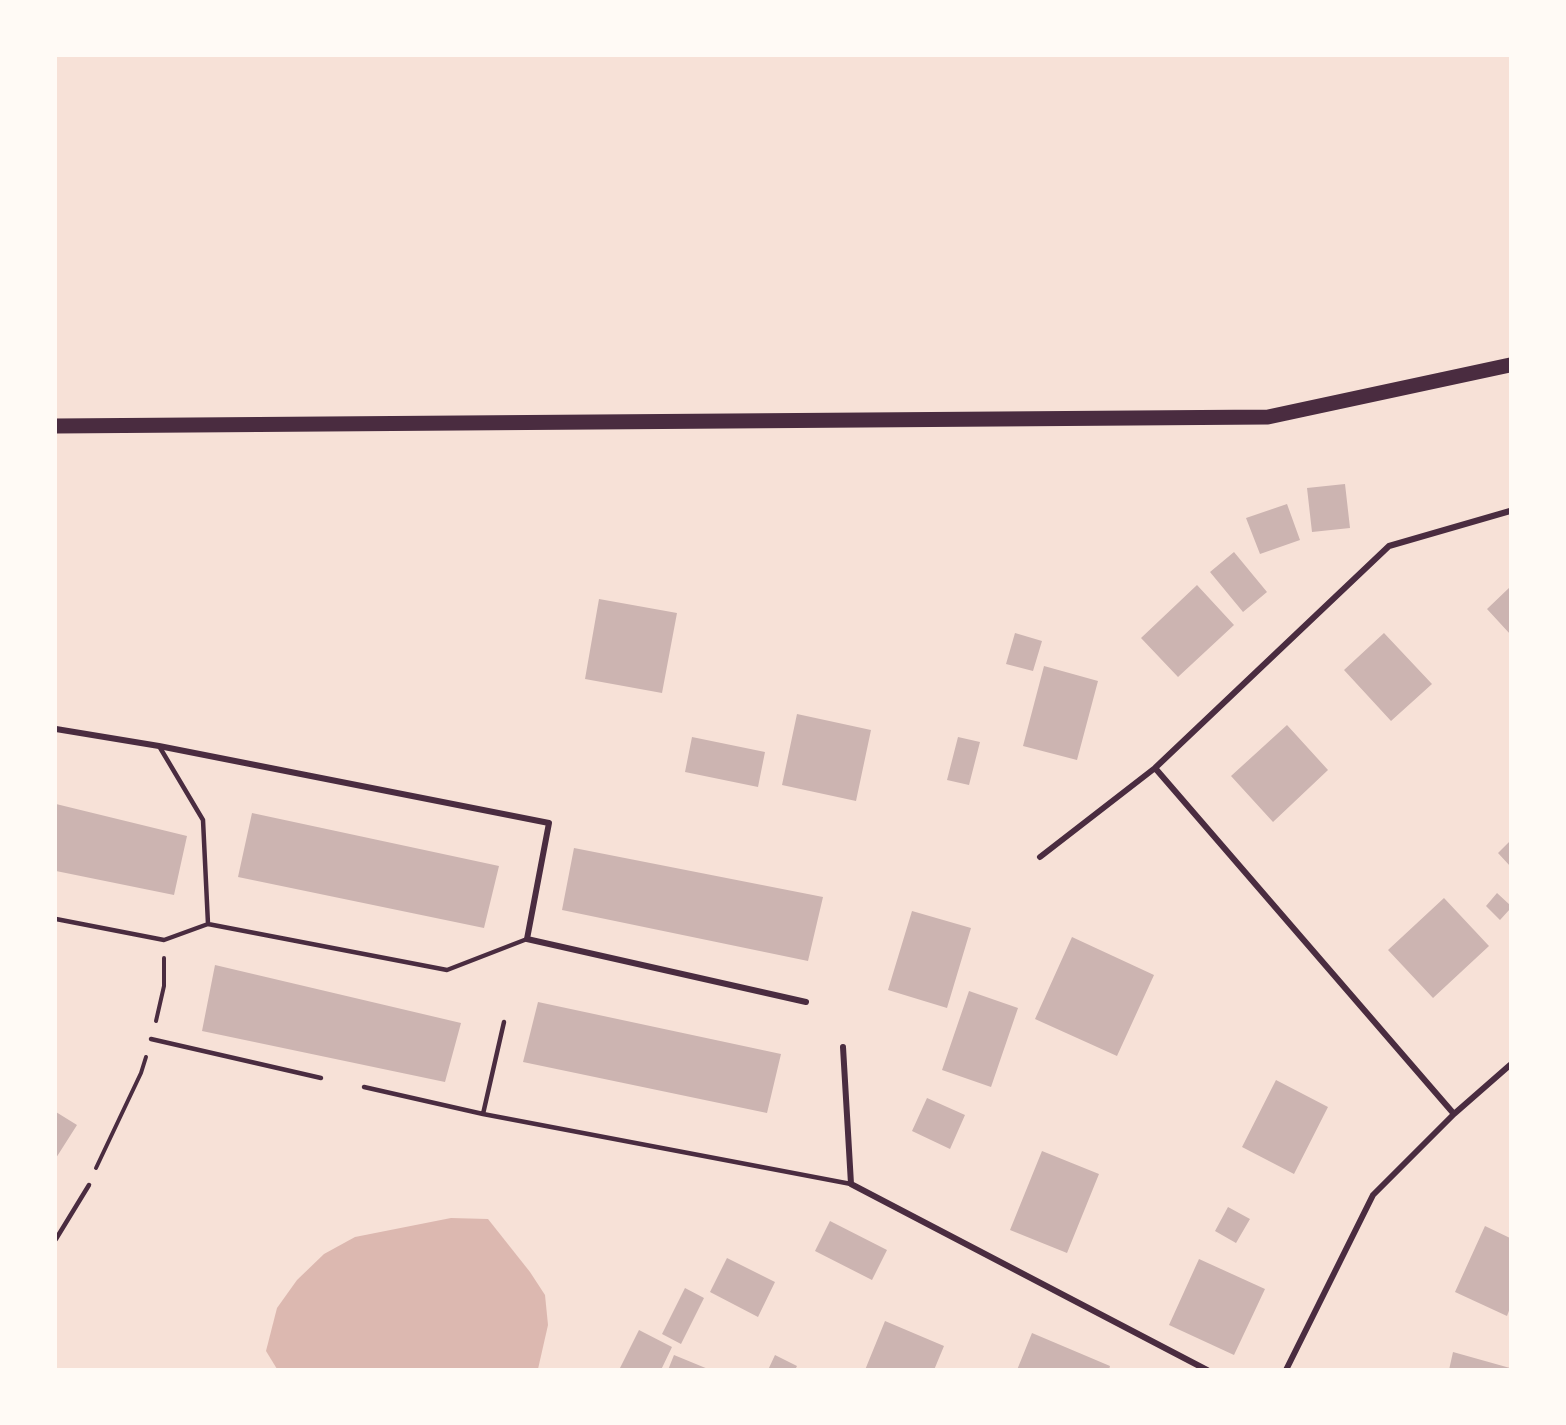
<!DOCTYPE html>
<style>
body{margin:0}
#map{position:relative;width:1566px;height:1425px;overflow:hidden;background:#f7e1d7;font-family:"Playfair Display",serif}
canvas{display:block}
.frame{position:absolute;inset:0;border:57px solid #fffaf5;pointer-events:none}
</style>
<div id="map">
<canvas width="1566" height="1425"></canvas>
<div class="frame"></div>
</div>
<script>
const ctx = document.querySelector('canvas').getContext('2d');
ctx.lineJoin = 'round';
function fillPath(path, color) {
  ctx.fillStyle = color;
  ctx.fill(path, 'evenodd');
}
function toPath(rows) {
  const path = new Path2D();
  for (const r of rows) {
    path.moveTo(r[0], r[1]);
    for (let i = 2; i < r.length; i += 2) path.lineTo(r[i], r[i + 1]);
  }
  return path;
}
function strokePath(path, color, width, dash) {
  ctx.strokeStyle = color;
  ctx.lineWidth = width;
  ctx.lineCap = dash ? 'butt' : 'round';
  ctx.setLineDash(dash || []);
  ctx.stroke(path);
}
fillPath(toPath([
 [451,1218,488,1219,530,1272,545,1295,548,1325,538,1369,277,1369,266,1351,277,1308,297,1280,324,1254,355,1237]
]), '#dcb8b0');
fillPath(toPath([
 [1345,484,1350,528,1312,532,1307,488],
 [1287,504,1300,540,1260,554,1246,518],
 [1234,552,1267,592,1243,612,1210,572],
 [1197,585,1234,625,1178,677,1141,638],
 [1510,587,1510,634,1487,609],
 [599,599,677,613,662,693,585,679],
 [1015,633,1042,641,1033,671,1006,664],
 [1384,633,1432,684,1391,721,1344,670],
 [1044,666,1098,681,1077,760,1023,746],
 [797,714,871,730,856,801,782,785],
 [1287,725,1328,770,1273,822,1231,776],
 [692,737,765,752,758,787,685,772],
 [958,737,980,742,969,785,947,780],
 [56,804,187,836,174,895,56,871],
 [252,813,499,866,484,928,238,877],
 [1510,841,1510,866,1498,853],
 [574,848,823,897,808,961,562,910],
 [1497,893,1510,905,1510,909,1500,920,1486,906],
 [1444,898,1489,946,1433,998,1388,950],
 [912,911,971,928,947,1008,888,990],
 [1072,937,1154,975,1117,1056,1035,1019],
 [215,965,461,1023,445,1082,202,1031],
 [969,991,1018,1008,991,1087,942,1070],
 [538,1002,781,1054,767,1113,523,1062],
 [1276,1080,1328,1107,1294,1174,1242,1147],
 [927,1098,965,1115,950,1149,912,1131],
 [56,1112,77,1125,56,1158],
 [1042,1151,1099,1174,1067,1253,1010,1230],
 [1228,1207,1250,1219,1236,1243,1215,1231],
 [830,1221,887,1250,872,1280,815,1251],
 [1485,1226,1510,1238,1510,1308,1507,1316,1455,1292],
 [727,1258,775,1282,758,1317,710,1292],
 [1199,1259,1265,1289,1234,1355,1169,1325],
 [685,1288,704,1298,681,1344,662,1334],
 [885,1321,944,1346,934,1370,865,1370],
 [639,1330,672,1347,661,1370,619,1370],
 [1032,1333,1110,1366,1109,1370,1017,1370],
 [1453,1352,1510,1368,1510,1370,1449,1370],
 [674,1355,708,1369,708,1370,668,1370],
 [775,1355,797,1366,795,1370,768,1370]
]), '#ccb4b1');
strokePath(toPath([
 [156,1021,164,986,164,958],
 [96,1168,141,1073,146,1057]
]), '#4a2c40', 4);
strokePath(toPath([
 [159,746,203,820,208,924],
 [56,919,164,940,208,924,447,970,527,939],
 [151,1039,321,1078],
 [364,1087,483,1114,851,1184],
 [483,1114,504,1022],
 [56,1239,89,1185]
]), '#4a2c40', 4.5);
strokePath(toPath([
 [56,729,159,746,549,823,527,939,806,1002],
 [1155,768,1454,1114],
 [1040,857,1155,768,1389,546,1510,511],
 [843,1047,851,1184,1207,1370],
 [1286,1370,1373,1195,1454,1114,1510,1065]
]), '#4a2c40', 6);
strokePath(toPath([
 [56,426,1268,417,1510,365]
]), '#4a2c40', 15);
</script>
